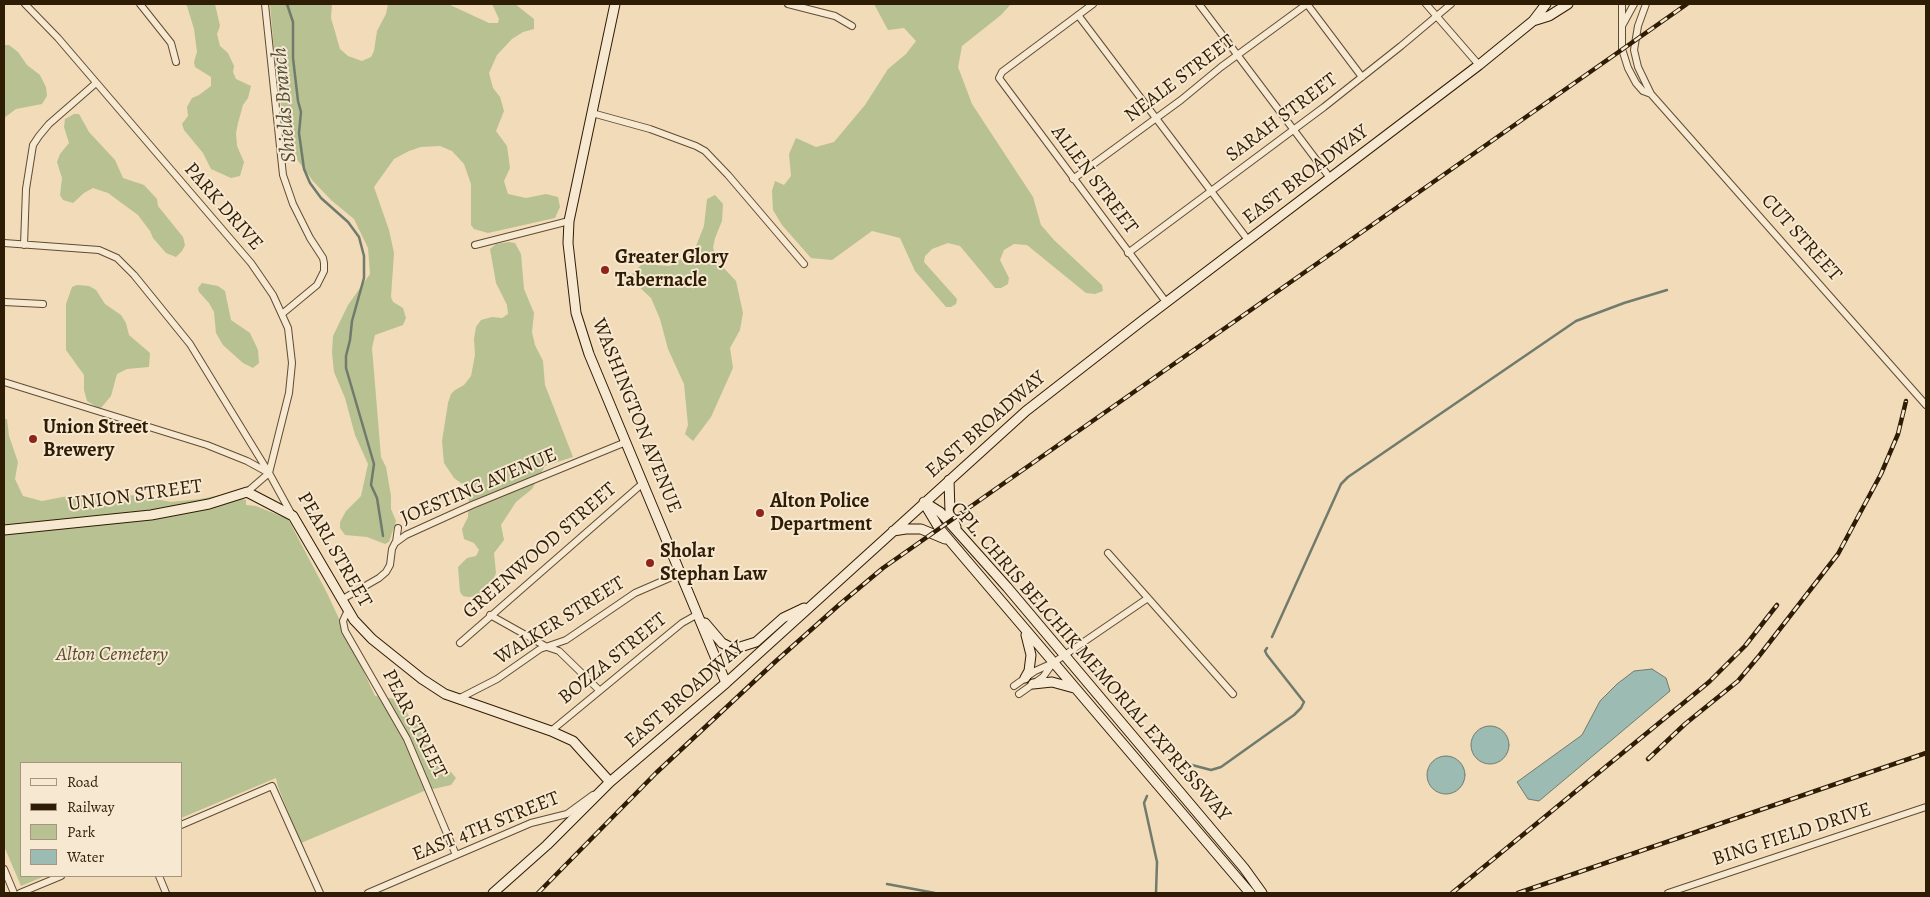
<!DOCTYPE html>
<style>
body{margin:0}
#map{position:relative;width:1930px;height:897px;overflow:hidden;background:#f2dbb8;font-family:Alegreya,serif}
canvas{display:block}
.frame{position:absolute;inset:0;border:5px solid #2f1c04;pointer-events:none}
.legend{position:absolute;left:20px;top:762px;width:162px;height:115px;box-sizing:border-box;background:#f7e8d1;border:1px solid #a7967f;margin:0;padding:6px 9px;list-style:none;font-size:15px;color:#2f1c04}
.legend li{display:flex;align-items:center;gap:10px;height:25px}
.legend b{width:25px;border:1px solid #a7967f}
</style>
<div id="map">
<canvas width="1930" height="897"></canvas>
<div class="frame"></div>
<ul class="legend">
<li><b style="height:6px;background:#f7e8d1"></b>Road</li>
<li><b style="height:6px;background:#2f1c04"></b>Railway</li>
<li><b style="height:14px;background:#b7c192"></b>Park</li>
<li><b style="height:14px;background:#9bbbb3"></b>Water</li>
</ul>
</div>
<script>
const ctx = document.querySelector('canvas').getContext('2d');
ctx.lineJoin = 'round';
function fillPath(path, color) {
  ctx.fillStyle = color;
  ctx.fill(path, 'evenodd');
}
function toPath(rows) {
  const path = new Path2D();
  for (const r of rows) {
    if (r.length === 3) {
      path.moveTo(r[0] + r[2], r[1]);
      path.arc(r[0], r[1], r[2], 0, 2 * Math.PI);
      continue;
    }
    path.moveTo(r[0], r[1]);
    for (let i = 2; i < r.length; i += 2) path.lineTo(r[i], r[i + 1]);
  }
  return path;
}
function strokePath(path, color, width, dash) {
  ctx.strokeStyle = color;
  ctx.lineWidth = width;
  ctx.lineCap = dash ? 'butt' : 'round';
  ctx.setLineDash(dash || []);
  ctx.stroke(path);
}
function label(font, color, halo, rows, align = 'center') {
  ctx.font = font + ' Alegreya,serif';
  ctx.lineWidth = 4;
  ctx.setLineDash([]);
  ctx.textBaseline = 'middle';
  ctx.strokeStyle = halo;
  ctx.fillStyle = color;
  for (const [text, x, y, turn = 0] of rows) {
    ctx.save();
    ctx.translate(x, y);
    ctx.rotate((+turn || 0) * Math.PI / 180);
    ctx.textAlign = isNaN(turn) ? turn : align;
    if (halo) ctx.strokeText(text, 0, 0);
    ctx.fillText(text, 0, 0);
    ctx.restore();
  }
}
fillPath(toPath([
 [185,4,215,4,220,26,217,34,220,46,228,53,234,66,233,72,236,79,251,86,248,98,243,105,238,123,236,133,237,146,244,162,240,176,231,178,211,169,203,153,184,130,182,124,188,116,187,107,192,98,199,95,211,86,211,77,195,67,194,62,197,52,194,29,187,6],
 [270,4,332,4,331,18,340,49,348,56,362,61,371,57,374,51,377,31,386,14,388,4,448,4,489,23,498,23,499,19,492,4,515,4,534,19,534,29,523,32,512,39,497,55,489,73,493,88,500,97,504,111,496,131,507,146,510,168,504,181,508,194,526,198,546,194,558,197,560,207,555,218,488,233,474,229,471,225,471,184,464,164,452,151,440,146,421,147,409,151,394,159,374,187,389,230,394,253,391,297,393,302,403,308,406,318,403,325,375,335,372,348,381,457,386,467,391,496,391,509,396,521,389,542,385,544,367,537,345,535,340,528,340,522,346,511,361,496,368,464,355,435,345,398,334,372,332,353,333,336,348,305,370,274,368,248,354,219,331,200,313,181,287,146,276,72],
 [874,4,1011,4,1001,15,962,46,958,67,972,104,1033,197,1041,225,1054,240,1102,285,1103,291,1095,294,1086,293,1027,245,1014,244,1004,250,1000,260,1009,278,1008,284,1001,288,995,288,960,246,948,243,932,249,925,256,924,262,957,299,956,304,951,307,946,307,915,271,900,238,872,231,832,260,811,258,782,225,773,210,772,191,775,181,784,185,791,176,789,154,796,138,816,147,834,142,865,105,888,69,906,54,916,41,904,28,888,30],
 [4,45,9,45,18,52,27,65,40,75,46,87,47,96,42,104,16,109,4,118],
 [74,114,79,114,89,132,115,160,123,178,144,185,157,199,158,206,183,237,185,245,182,251,176,257,166,253,153,238,150,231,138,215,108,193,93,188,84,193,73,203,63,200,60,195,62,178,57,162,60,154,69,143,64,127,65,119],
 [715,195,723,204,722,221,715,238,713,248,719,263,736,281,743,313,740,330,730,348,733,368,711,417,693,441,685,434,688,425,684,384,668,349,660,319,651,298,635,283,632,274,642,264,670,266,687,255,696,246,704,226,707,199],
 [509,242,515,243,521,254,524,289,534,313,532,332,535,345,543,361,545,385,573,457,545,466,532,489,516,502,501,525,504,540,494,553,496,573,493,581,487,585,481,596,468,597,463,596,460,592,458,567,467,558,476,556,479,550,474,543,464,539,462,529,468,517,469,495,465,486,454,478,444,463,442,441,448,403,451,394,455,390,464,385,471,376,475,355,474,339,476,327,481,320,492,317,502,318,508,314,507,305,496,283,490,249,496,244],
 [202,283,218,286,225,291,231,320,250,333,258,350,259,363,253,368,243,363,223,345,216,333,214,312,209,303,199,292,198,288],
 [77,285,89,286,96,290,105,304,121,315,126,323,129,335,150,353,149,367,127,369,117,374,111,396,100,409,87,401,84,390,84,375,66,350,66,304,72,287],
 [4,419,7,419,9,436,18,462,15,479,23,496,42,501,73,495,112,503,127,495,140,496,171,502,200,499,220,495,246,500,246,505,256,506,288,519,327,593,375,696,396,699,400,702,409,716,418,723,430,751,430,758,440,768,451,772,456,778,451,785,424,791,301,843,278,787,276,778,181,818,181,763,21,763,21,876,45,876,21,886,4,846]
]), '#b7c192');
const water = toPath([
 [1652,669,1666,678,1670,691,1539,801,1528,799,1517,782,1582,735,1600,701,1617,684,1634,671,1652,669],
 [1490,745,19],
 [1446,775,19]
]);
fillPath(water, '#9bbbb3');
strokePath(water, '#707b6d', 1);
strokePath(toPath([
 [287,4,293,22,293,58,298,101,301,112,299,133,304,169,310,183,321,198,348,222,359,237,364,256,364,278,352,321,350,340,346,356,346,368,374,464,371,485,377,498,383,536],
 [1272,637,1341,484,1348,477,1576,321,1624,303,1667,290],
 [1181,767,1192,765,1211,770,1221,767,1294,715,1301,708,1304,702,1267,655,1265,651,1267,648],
 [1147,796,1144,803,1157,862,1156,893],
 [887,884,935,893]
]), '#707b6d', 2.5);
const street = toPath([
 [25,4,58,38,251,263,273,295,288,328,292,363,289,393,269,473],
 [140,4,171,43,176,62],
 [265,4,283,175,293,204,310,238,323,258,324,263,324,271,317,285,282,314],
 [788,4,835,16,852,26],
 [1093,4,1002,72,999,78,1166,302],
 [1199,4,1330,178],
 [1426,4,1479,65],
 [1634,4,1622,26,1622,49,1628,68,1636,83,1643,91,1651,94],
 [1646,4,1638,26,1634,50,1638,67,1651,94,1926,405],
 [1078,15,1248,240],
 [1622,25,1622,4],
 [592,113,650,129,696,146,705,151,728,175,804,264],
 [1073,179,1181,100,1221,67,1307,4,1362,77],
 [4,243,99,250,117,258,134,275,190,344,269,473],
 [24,245,26,189,33,145,39,136,49,124,96,83],
 [475,245,569,221],
 [1128,253,1324,107,1401,46,1451,4],
 [4,302,43,304],
 [4,382,207,445,247,461,269,473,292,515],
 [247,492,269,473],
 [396,542,398,528],
 [1108,553,1233,694],
 [341,600,379,578,386,572,390,565,392,549,395,543,406,535,472,505,626,442],
 [348,610,343,621,345,631,407,739,456,855],
 [490,615,547,647,559,651,599,690],
 [460,643,643,483],
 [1014,686,1035,671,1053,663,1148,598],
 [1019,694,1043,677,1053,663],
 [458,699,497,679,540,649,566,640,635,593,681,573],
 [551,731,682,623,698,614],
 [181,825,272,786,320,893],
 [4,869,14,893],
 [159,876,166,893],
 [20,893,61,876],
 [368,893,531,823,567,814,593,795],
 [1668,893,1926,807]
]);
const secondary = toPath([
 [615,4,569,221,568,243,576,313,589,354,726,683],
 [1533,21,1549,16,1568,4],
 [949,480,950,512,956,527],
 [924,502,940,512,1007,587,1244,868,1262,893],
 [924,503,939,528,1250,893],
 [4,530,151,515,209,504,247,492,293,516,354,620,372,639,422,679,445,694,551,731,573,741,610,782],
 [893,531,906,529,921,529,945,539],
 [705,623,722,643,732,648,737,648,756,642,783,618,804,608],
 [1025,678,1029,671,1031,655,1026,635],
 [1033,684,1052,682,1074,688],
 [493,893,547,845,610,782,726,683,1026,411,1143,320,1479,65,1533,21,1546,4]
]);
strokePath(street, '#604c31', 8);
strokePath(secondary, '#2f1c04', 11);
strokePath(street, '#f7e8d1', 6);
strokePath(secondary, '#f7e8d1', 9);
const rail = toPath([
 [1648,759,1685,724,1738,681,1759,656,1838,554,1881,474,1898,434,1906,401],
 [538,893,656,773,776,661,840,604,883,568,1687,4],
 [1452,893,1709,682,1745,646,1777,605],
 [1518,893,1926,753]
]);
strokePath(rail, '#2f1c04', 4.5);
strokePath(rail, '#f7e8d1', 2.5, [8]);
for (const [x, y, r, color] of [
 [605,270,5,"#8f2418"],
 [33,439,5,"#8f2418"],
 [760,513,5,"#8f2418"],
 [650,563,5,"#8f2418"]
]) {
  const dot = new Path2D();
  dot.arc(x, y, r, 0, 2 * Math.PI);
  ctx.fillStyle = color;
  ctx.fill(dot);
  strokePath(dot, '#f7e8d1', 2);
}
label('20px', '#2f1c04', '#f7e8d1', [
 ["NEALE STREET",1180,79,-37],
 ["SARAH STREET",1282,118,-37],
 ["EAST BROADWAY",1306,175,-37],
 ["ALLEN STREET",1094,180,53],
 ["PARK DRIVE",223,207,49],
 ["CUT STREET",1801,238,48],
 ["WASHINGTON AVENUE",636,416,68],
 ["EAST BROADWAY",986,425,-41],
 ["JOESTING AVENUE",479,487,-23],
 ["UNION STREET",135,496,-8],
 ["PEARL STREET",334,550,60],
 ["GREENWOOD STREET",540,551,-41],
 ["WALKER STREET",560,621,-32],
 ["BOZZA STREET",613,659,-39],
 ["CPL. CHRIS BELCHIK MEMORIAL EXPRESSWAY",1090,662,49],
 ["EAST BROADWAY",685,695,-41],
 ["PEAR STREET",414,724,63],
 ["EAST 4TH STREET",486,827,-22],
 ["BING FIELD DRIVE",1792,835,-18]
]);
label('bold 20px', '#2f1c04', '#f7e8d1', [
 ["Greater Glory",615,258],
 ["Tabernacle",615,281],
 ["Union Street",43,428],
 ["Brewery",43,451],
 ["Alton Police",770,502],
 ["Department",770,525],
 ["Sholar",660,552],
 ["Stephan Law",660,575]
], 'left');
label('italic 20px', '#584e2f', '#f7e8d1', [
 ["Alton Cemetery",112,655]
]);
label('italic 21px', '#4f4c39', '#f7e8d1', [
 ["Shields Branch",285,105,-95]
]);
</script>
